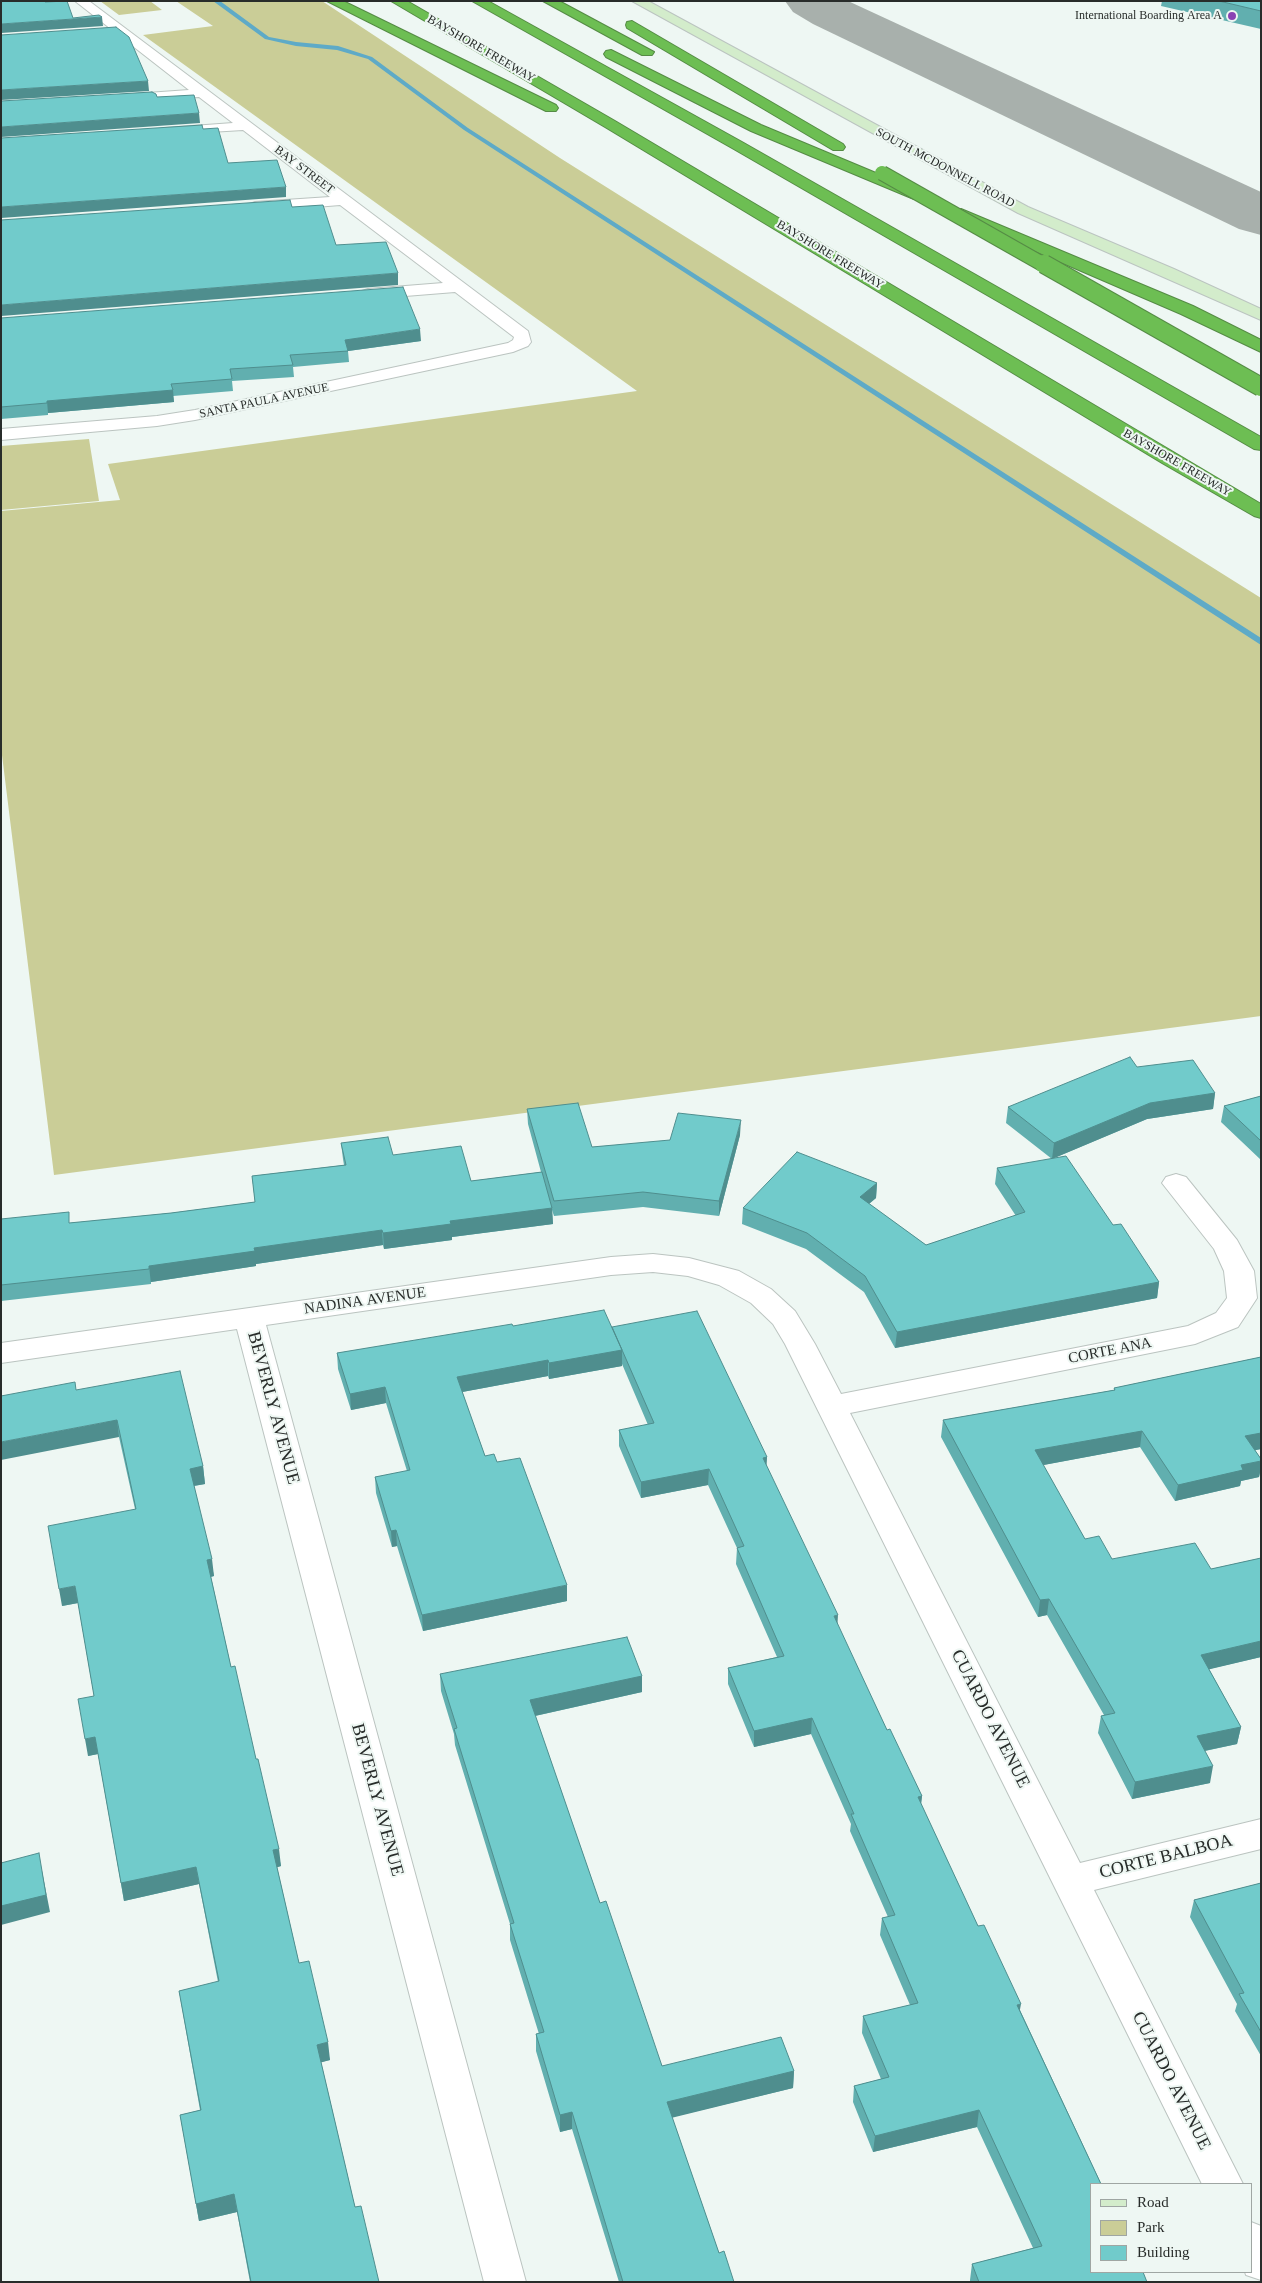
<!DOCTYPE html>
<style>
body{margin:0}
#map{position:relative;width:1262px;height:2283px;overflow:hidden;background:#eef7f3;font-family:"Times New Roman",serif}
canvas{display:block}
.frame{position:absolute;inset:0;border:2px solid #282c2a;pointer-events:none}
.legend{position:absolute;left:1090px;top:2183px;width:162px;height:90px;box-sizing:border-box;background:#eef7f3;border:1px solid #9fa6a3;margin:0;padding:6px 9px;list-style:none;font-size:15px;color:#282c2a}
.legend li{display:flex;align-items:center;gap:10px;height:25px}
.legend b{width:25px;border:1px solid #9fa6a3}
</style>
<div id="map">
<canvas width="1262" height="2283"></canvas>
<div class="frame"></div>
<ul class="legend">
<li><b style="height:6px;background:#d3eccb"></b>Road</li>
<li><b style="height:14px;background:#cacd97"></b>Park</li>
<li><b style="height:14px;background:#71cbcb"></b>Building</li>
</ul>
</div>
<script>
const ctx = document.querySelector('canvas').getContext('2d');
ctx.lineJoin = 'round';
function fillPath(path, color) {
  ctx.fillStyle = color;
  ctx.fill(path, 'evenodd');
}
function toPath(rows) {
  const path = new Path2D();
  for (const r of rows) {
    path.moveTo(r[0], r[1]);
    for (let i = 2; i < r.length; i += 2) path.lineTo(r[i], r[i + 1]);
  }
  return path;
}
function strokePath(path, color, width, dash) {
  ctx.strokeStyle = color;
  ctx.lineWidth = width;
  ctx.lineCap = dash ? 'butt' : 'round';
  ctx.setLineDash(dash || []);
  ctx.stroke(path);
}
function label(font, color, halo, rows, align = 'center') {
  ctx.font = font + ' "Times New Roman",serif';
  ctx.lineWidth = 4;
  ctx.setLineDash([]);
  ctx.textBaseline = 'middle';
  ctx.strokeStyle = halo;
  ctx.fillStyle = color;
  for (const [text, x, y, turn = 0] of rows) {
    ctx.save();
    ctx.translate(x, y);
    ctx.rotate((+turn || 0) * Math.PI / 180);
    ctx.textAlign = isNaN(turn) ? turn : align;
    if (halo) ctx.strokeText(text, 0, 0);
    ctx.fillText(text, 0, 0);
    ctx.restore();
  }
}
fillPath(toPath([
 [100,1,150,1,162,10,119,15],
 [176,1,322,1,560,158,1261,598,1261,1016,54,1175,1,747,1,511,120,500,108,464,637,391,143,35,213,26],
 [89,439,99,501,1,510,1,446]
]), '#cacd97');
fillPath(toPath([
 [213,1,220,1,269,37,296,42,338,46,372,57,468,128,1261,638,1261,645,464,130,368,59,337,50,296,46,265,39,213,1]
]), '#5eaac7');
fillPath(toPath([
 [785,1,848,1,1261,192,1261,235,1239,229,813,24,793,12,785,1]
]), '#a8b0ac');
const street = toPath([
 [75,1,89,1,528,331,531,342,528,346,513,352,195,420,157,426,1,440,1,429,157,416,195,410,508,343,513,340,514,337,455,292,368,299,362,297,360,294,362,291,368,289,443,283,340,205,255,212,250,210,247,207,250,204,255,202,330,197,243,130,160,135,158,132,160,129,165,128,233,123,199,97,114,102,112,99,119,95,189,90,75,1],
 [1176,1174,1186,1177,1237,1240,1254,1271,1257,1298,1238,1327,1195,1344,850,1413,1080,1863,1261,1819,1261,1849,1094,1890,1243,2184,1202,2184,785,1344,773,1324,751,1303,719,1285,688,1276,653,1272,611,1275,266,1325,526,2282,484,2282,237,1329,1,1363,1,1343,611,1257,653,1254,689,1258,739,1271,771,1289,795,1311,815,1344,841,1394,1188,1326,1216,1313,1227,1298,1224,1271,1214,1249,1162,1183,1166,1177,1176,1174],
 [1251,2222,1261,2226,1261,2280,1246,2275,1245,2272,1251,2272,1251,2222]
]);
const secondary = toPath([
 [632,1,648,1,1028,207,1174,269,1261,309,1261,320,1018,213,632,1]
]);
const highway = toPath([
 [327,1,343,1,556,105,558,108,556,111,546,111,327,1],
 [391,1,407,1,615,121,1261,504,1261,518,1254,516,1162,463,605,127,391,1],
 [472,1,488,1,742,142,1261,437,1261,450,1254,449,732,148,472,1],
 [543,1,559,1,654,52,652,55,642,55,543,1],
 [632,21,843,144,845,147,843,150,833,150,627,28,626,25,627,22,632,21],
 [611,50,761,125,919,191,922,194,919,197,914,199,909,197,751,131,606,57,604,54,606,51,611,50],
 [961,209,1193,306,1261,340,1261,352,1181,314,956,217,953,214,956,211,961,209]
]);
strokePath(street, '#bbc4c0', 2);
strokePath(secondary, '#bbc4c0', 2);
strokePath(highway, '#558b45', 2);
fillPath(street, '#fff');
fillPath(secondary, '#d3eccb');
fillPath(highway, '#6dbe53');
const highwayBridgeFar1 = toPath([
 [882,173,1046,266]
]);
const highwayBridge = toPath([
 [1044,264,1261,387]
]);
strokePath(highwayBridgeFar1, '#558b45', 16, []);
strokePath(highwayBridge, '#558b45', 20, []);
strokePath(highwayBridgeFar1, '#6dbe53', 14);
strokePath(highwayBridge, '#6dbe53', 18);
fillPath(toPath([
 [1162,1,1261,1,1261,29,1161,6],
 [1,318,421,341,348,351,349,362,293,367,294,377,232,381,233,391,173,396,174,402,48,413,48,415,1,419],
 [1137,1067,1215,1093,1213,1109,1147,1119,1054,1158,1113,1225,1159,1282,1157,1298,895,1348,864,1292,806,1249,742,1224,743,1208,877,1183,876,1198,869,1204,926,1245,1016,1216,995,1184,997,1168,1052,1159,1006,1123,1008,1107],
 [1261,1096,1261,1160,1221,1122,1224,1106],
 [527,1109,592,1147,740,1135,719,1216,643,1207,554,1216,552,1210,553,1224,452,1237,452,1240,384,1249,383,1245,256,1264,256,1266,151,1282,151,1284,1,1301,1,1219,70,1223,171,1213,255,1202,252,1176,344,1165,343,1159,341,1143,393,1155,471,1181,541,1172,528,1124],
 [513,1326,612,1328,767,1457,766,1465,837,1625,887,1730,922,1796,921,1804,978,1926,1020,2010,1147,2282,970,2282,970,2280,972,2264,1033,2248,977,2127,873,2152,853,2102,854,2086,881,2079,862,2033,863,2016,910,2005,880,1935,882,1918,888,1917,850,1831,851,1824,811,1734,754,1747,728,1684,728,1668,777,1657,736,1564,737,1548,708,1485,641,1498,619,1446,619,1430,648,1425,622,1364,622,1366,549,1379,548,1376,462,1392,485,1456,497,1462,567,1601,423,1631,397,1546,392,1547,376,1493,375,1477,407,1471,386,1403,351,1410,338,1369,337,1353],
 [1261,1357,1261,1449,1255,1450,1261,1459,1261,1468,1259,1477,1241,1481,1240,1486,1175,1501,1140,1447,1043,1465,1085,1539,1112,1559,1211,1569,1261,1558,1261,1657,1209,1669,1241,1727,1237,1744,1205,1751,1210,1783,1132,1799,1098,1733,1101,1716,1104,1715,1047,1615,1038,1617,941,1437,943,1420,1114,1390,1114,1388],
 [76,1390,203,1466,205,1484,194,1486,214,1576,211,1577,231,1667,256,1759,281,1866,277,1867,299,1963,330,2060,321,2062,355,2207,379,2282,250,2282,237,2212,199,2221,180,2115,200,2110,179,1991,218,1982,199,1884,124,1901,98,1754,88,1756,94,1696,78,1603,62,1606,135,1509,119,1437],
 [440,1674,642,1676,642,1692,535,1716,600,1903,662,2066,794,2071,793,2088,672,2117,719,2253,734,2282,619,2282,572,2129,560,2132,536,2051,536,2034,539,2034,510,1940,510,1924,455,1745,454,1734,441,1691],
 [1261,1883,1261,2056,1235,2011,1237,2004,1190,1917,1194,1900]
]), '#61afaf');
fillPath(toPath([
 [102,17,103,26,1,33,1,24],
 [148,81,149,91,1,100,1,90],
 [199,113,200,123,1,137,1,127],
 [286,187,286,197,1,218,1,207],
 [398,273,398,285,1,316,1,305],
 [420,329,421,341,348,351,345,340],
 [173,390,174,402,48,413,47,401],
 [1215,1093,1213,1109,1147,1119,1052,1159,1054,1143,1150,1103],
 [741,1120,740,1135,719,1216,719,1201],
 [877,1183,876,1198,859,1212,860,1197],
 [552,1208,553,1224,452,1237,452,1240,384,1249,383,1233,450,1221],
 [382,1230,383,1245,256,1264,256,1266,151,1282,151,1284,149,1266,254,1248],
 [1159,1282,1157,1298,895,1348,897,1332],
 [622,1350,622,1366,549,1379,549,1363],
 [548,1360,548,1376,457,1393,457,1377],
 [385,1387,386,1403,351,1410,350,1394],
 [117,1420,119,1437,1,1460,1,1442],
 [1142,1431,1140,1447,1033,1467,1035,1450],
 [1261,1433,1261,1449,1242,1453,1245,1436],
 [767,1457,766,1473,763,1458],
 [1261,1461,1261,1468,1259,1477,1241,1481,1240,1486,1175,1501,1178,1485,1241,1465],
 [203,1466,205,1484,193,1486,190,1469],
 [709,1469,708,1485,641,1498,641,1482],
 [396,1530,397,1546,392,1547,391,1531],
 [212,1559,214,1576,209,1577,207,1560],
 [567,1585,567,1601,423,1631,422,1615],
 [75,1586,78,1603,62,1606,59,1589],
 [1049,1599,1047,1615,1038,1617,1040,1600],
 [838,1615,837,1631,834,1616],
 [1261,1641,1261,1657,1198,1672,1201,1655],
 [642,1676,642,1692,530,1717,530,1700],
 [812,1718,811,1734,754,1747,754,1731],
 [1241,1727,1237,1744,1194,1753,1197,1736],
 [95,1737,98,1754,88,1756,85,1739],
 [1213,1766,1210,1783,1132,1799,1135,1782],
 [922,1796,920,1812,918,1797],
 [279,1849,281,1866,275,1868,273,1850],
 [196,1867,199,1884,124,1901,121,1883],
 [42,1871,50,1912,1,1925,1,1906],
 [1021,2004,1018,2020,1017,2005],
 [328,2042,330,2060,319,2063,317,2045],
 [794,2071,793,2088,667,2119,667,2102],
 [979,2110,977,2127,873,2152,875,2136],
 [572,2112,572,2129,560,2132,560,2115],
 [234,2194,237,2212,199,2221,196,2204]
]), '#4f8e8e');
const building = toPath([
 [1,1,44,1,45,2,67,1,73,18,99,15,102,17,1,24,1,1],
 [1219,1,1261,1,1261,11,1219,1],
 [116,27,129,37,148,81,1,90,1,35,116,27],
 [152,92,156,94,157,97,194,95,199,113,1,127,1,101,152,92],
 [202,125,203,129,218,128,228,163,277,160,286,187,1,207,1,138,202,125],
 [290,200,292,207,323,205,336,245,386,242,398,273,1,305,1,220,290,200],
 [403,287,420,329,345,340,348,351,290,355,293,365,230,369,232,379,171,384,173,390,47,401,47,403,1,407,1,318,403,287],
 [1130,1057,1137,1067,1193,1060,1215,1093,1150,1103,1054,1143,1008,1107,1130,1057],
 [1261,1096,1261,1141,1224,1106,1261,1096],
 [578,1103,592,1147,670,1140,678,1113,741,1120,719,1201,643,1192,554,1201,527,1109,578,1103],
 [388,1137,393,1155,461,1146,471,1181,542,1172,552,1208,450,1221,451,1224,383,1233,382,1230,254,1248,255,1251,149,1266,149,1269,1,1285,1,1219,69,1212,69,1223,171,1213,255,1202,252,1176,346,1165,341,1143,388,1137],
 [797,1152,877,1183,860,1197,926,1245,1025,1212,997,1168,1066,1156,1113,1225,1121,1224,1159,1282,897,1332,865,1276,807,1233,743,1208,797,1152],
 [604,1310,622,1350,549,1363,548,1360,457,1377,485,1456,494,1454,497,1462,520,1458,567,1585,422,1615,396,1530,391,1531,375,1477,410,1470,385,1387,350,1394,337,1353,512,1324,513,1326,604,1310],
 [697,1311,767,1457,763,1458,838,1615,834,1616,887,1730,890,1729,922,1796,918,1797,978,1926,984,1925,1021,2004,1017,2005,1101,2184,1091,2184,1091,2272,1143,2272,1147,2282,979,2282,972,2264,1042,2246,979,2110,875,2136,854,2086,889,2077,863,2016,918,2003,882,1918,895,1915,851,1814,854,1814,812,1718,754,1731,728,1668,784,1656,737,1548,744,1546,709,1469,641,1482,619,1430,654,1423,612,1327,697,1311],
 [1261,1357,1261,1433,1245,1436,1261,1459,1261,1461,1241,1465,1243,1470,1178,1485,1142,1431,1035,1450,1085,1539,1099,1536,1112,1559,1195,1543,1211,1569,1261,1558,1261,1641,1201,1655,1241,1727,1197,1736,1213,1766,1135,1782,1101,1716,1115,1713,1049,1599,1040,1600,943,1420,1115,1390,1114,1388,1261,1357],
 [180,1371,203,1466,190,1469,212,1559,207,1560,231,1667,235,1666,256,1759,258,1759,279,1849,273,1850,299,1963,309,1961,328,2042,317,2045,355,2207,361,2206,379,2282,251,2282,234,2194,196,2204,180,2115,201,2110,179,1991,219,1981,196,1867,121,1883,95,1737,85,1739,78,1699,94,1696,75,1586,59,1589,48,1526,136,1509,117,1420,1,1442,1,1396,75,1382,76,1390,180,1371],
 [627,1637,642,1676,530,1700,600,1903,606,1901,662,2066,781,2037,794,2071,667,2102,719,2253,724,2251,734,2282,623,2282,572,2112,560,2115,536,2034,544,2032,510,1924,514,1923,454,1729,457,1728,440,1674,627,1637],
 [39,1853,46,1895,1,1906,1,1863,39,1853],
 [1261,1883,1261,2032,1239,1994,1244,1993,1194,1900,1261,1883]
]);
fillPath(building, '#71cbcb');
strokePath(building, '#4f8e8e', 1);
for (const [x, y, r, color] of [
 [1232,16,5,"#8a41b3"]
]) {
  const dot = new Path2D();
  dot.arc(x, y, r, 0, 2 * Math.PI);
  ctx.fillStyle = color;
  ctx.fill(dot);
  strokePath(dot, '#eef7f3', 2);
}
label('12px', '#282c2a', '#eef7f3', [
 ["International Boarding Area A",1222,16]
], 'right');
label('12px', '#282c2a', '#eef7f3', [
 ["BAYSHORE FREEWAY",481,49,30],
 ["SOUTH MCDONNELL ROAD",945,168,28],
 ["BAY STREET",304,170,37],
 ["BAYSHORE FREEWAY",830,255,31],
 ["SANTA PAULA AVENUE",264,401,-12],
 ["BAYSHORE FREEWAY",1177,463,30]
]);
label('15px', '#282c2a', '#eef7f3', [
 ["NADINA AVENUE",365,1301,-8],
 ["CORTE ANA",1110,1351,-11]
]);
label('18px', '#282c2a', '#eef7f3', [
 ["BEVERLY AVENUE",273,1408,75],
 ["CUARDO AVENUE",990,1719,63],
 ["BEVERLY AVENUE",377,1800,75],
 ["CORTE BALBOA",1166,1857,-14],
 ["CUARDO AVENUE",1171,2081,63]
]);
</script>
